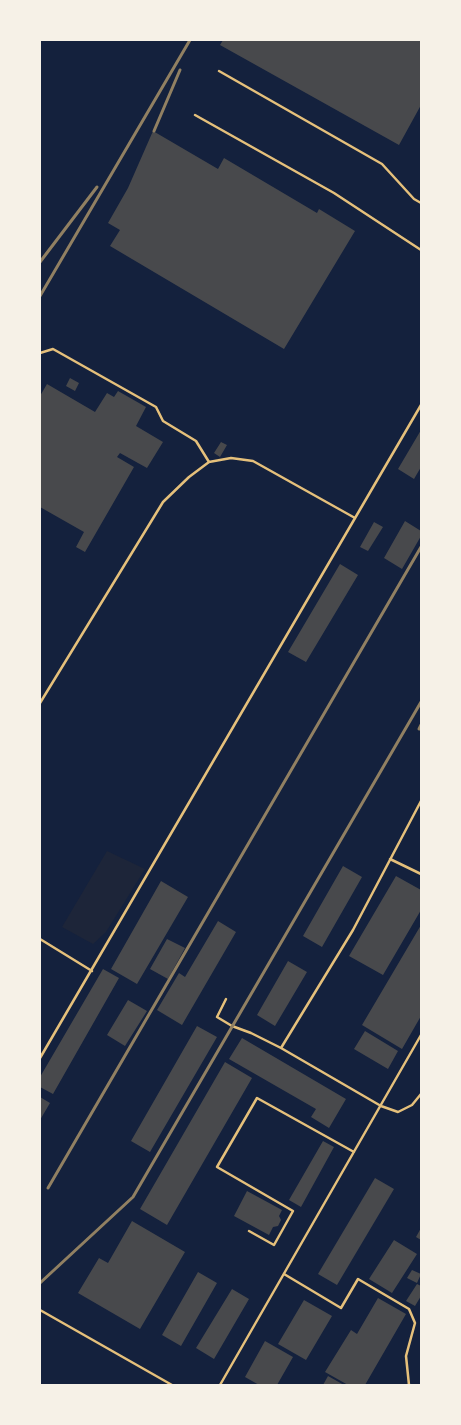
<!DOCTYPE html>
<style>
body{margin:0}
#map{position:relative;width:461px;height:1425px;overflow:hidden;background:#14213d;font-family:"Golos Text",sans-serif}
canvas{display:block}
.frame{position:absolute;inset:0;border:41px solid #f6f1e7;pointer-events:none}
</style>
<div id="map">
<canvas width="461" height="1425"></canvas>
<div class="frame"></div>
</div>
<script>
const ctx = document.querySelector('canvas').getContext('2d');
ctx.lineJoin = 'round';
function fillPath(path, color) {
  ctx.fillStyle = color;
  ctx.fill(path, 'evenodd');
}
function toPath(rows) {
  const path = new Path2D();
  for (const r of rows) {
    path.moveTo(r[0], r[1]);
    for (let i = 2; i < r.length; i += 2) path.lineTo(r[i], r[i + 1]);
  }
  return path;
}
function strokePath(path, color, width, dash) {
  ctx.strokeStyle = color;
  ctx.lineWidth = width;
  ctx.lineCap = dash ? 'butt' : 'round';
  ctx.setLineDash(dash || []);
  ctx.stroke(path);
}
fillPath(toPath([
 [107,851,145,869,106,932,93,944,62,927]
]), '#1d2539');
fillPath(toPath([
 [223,40,421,40,421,105,399,145,220,45],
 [153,131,218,169,224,158,317,213,319,209,355,231,284,349,110,246,120,230,108,223,128,188],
 [70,378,79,383,75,391,66,386],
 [47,384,95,412,107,393,114,397,118,391,146,407,136,426,163,442,147,468,120,453,117,457,134,467,85,552,76,547,84,532,40,507,40,396],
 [421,430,421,467,414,479,398,469],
 [221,442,227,445,220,457,214,453],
 [405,521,421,531,421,536,402,569,384,558],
 [374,522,383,527,368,551,360,547],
 [340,564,358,575,306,662,288,652],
 [343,866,362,877,322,947,303,936],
 [396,876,421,890,421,910,383,975,349,956],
 [161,881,188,897,137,984,111,969],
 [218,921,236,932,182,1025,157,1010,179,973,185,977],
 [421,925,421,1016,402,1049,362,1025],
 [167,939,185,948,168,979,150,969],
 [288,961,307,972,275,1026,257,1015],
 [103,969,119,978,53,1094,40,1087,40,1077],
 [128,1000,147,1011,125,1046,107,1035],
 [197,1026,217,1037,150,1152,131,1141],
 [365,1031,398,1051,388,1069,354,1049],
 [242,1038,346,1099,329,1128,311,1117,316,1109,229,1059],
 [225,1062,252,1078,167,1225,140,1209],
 [40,1097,50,1103,40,1120],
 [323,1141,334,1147,301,1207,289,1200],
 [375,1178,394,1189,337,1285,318,1274],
 [247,1191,282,1210,279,1216,281,1220,278,1226,273,1227,269,1235,234,1216],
 [132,1221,185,1252,140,1329,78,1293,99,1258,108,1263],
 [421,1228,421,1240,416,1237],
 [394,1240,417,1254,392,1293,369,1279],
 [412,1270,421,1274,417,1283,407,1278],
 [198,1272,217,1283,181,1346,162,1335],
 [417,1284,421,1286,421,1296,415,1306,406,1301],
 [232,1289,249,1299,214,1359,196,1348],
 [378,1298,406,1314,365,1385,348,1385,325,1372,351,1330,357,1334],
 [304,1300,332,1316,306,1360,278,1344],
 [265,1341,293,1357,277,1385,259,1385,245,1377],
 [328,1376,344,1385,323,1385]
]), '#48494c');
strokePath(toPath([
 [219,71,382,164,414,199,421,203],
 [195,115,334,193,421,250],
 [40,353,53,349,156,407,163,421,196,441,209,462],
 [40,703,163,502,189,477,209,462,231,458,253,461,355,518],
 [390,859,421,874],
 [40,939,92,971],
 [226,999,217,1017,232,1026,251,1033,281,1048,381,1106,398,1112,412,1105,421,1094],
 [281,1048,353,930,421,801],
 [40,1058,421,405],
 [249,1231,274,1245,293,1211,217,1167,257,1098,354,1152],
 [284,1274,341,1308,358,1279,409,1309,415,1323,406,1356,409,1385],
 [40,1310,172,1385],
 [220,1385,421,1035]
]), '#e5c07b', 2.5);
strokePath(toPath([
 [154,131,180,70],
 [40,262,97,187],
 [40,296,190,40],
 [419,729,421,725],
 [48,1188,421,547],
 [40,1283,133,1197,421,702]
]), '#918062', 3);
</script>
